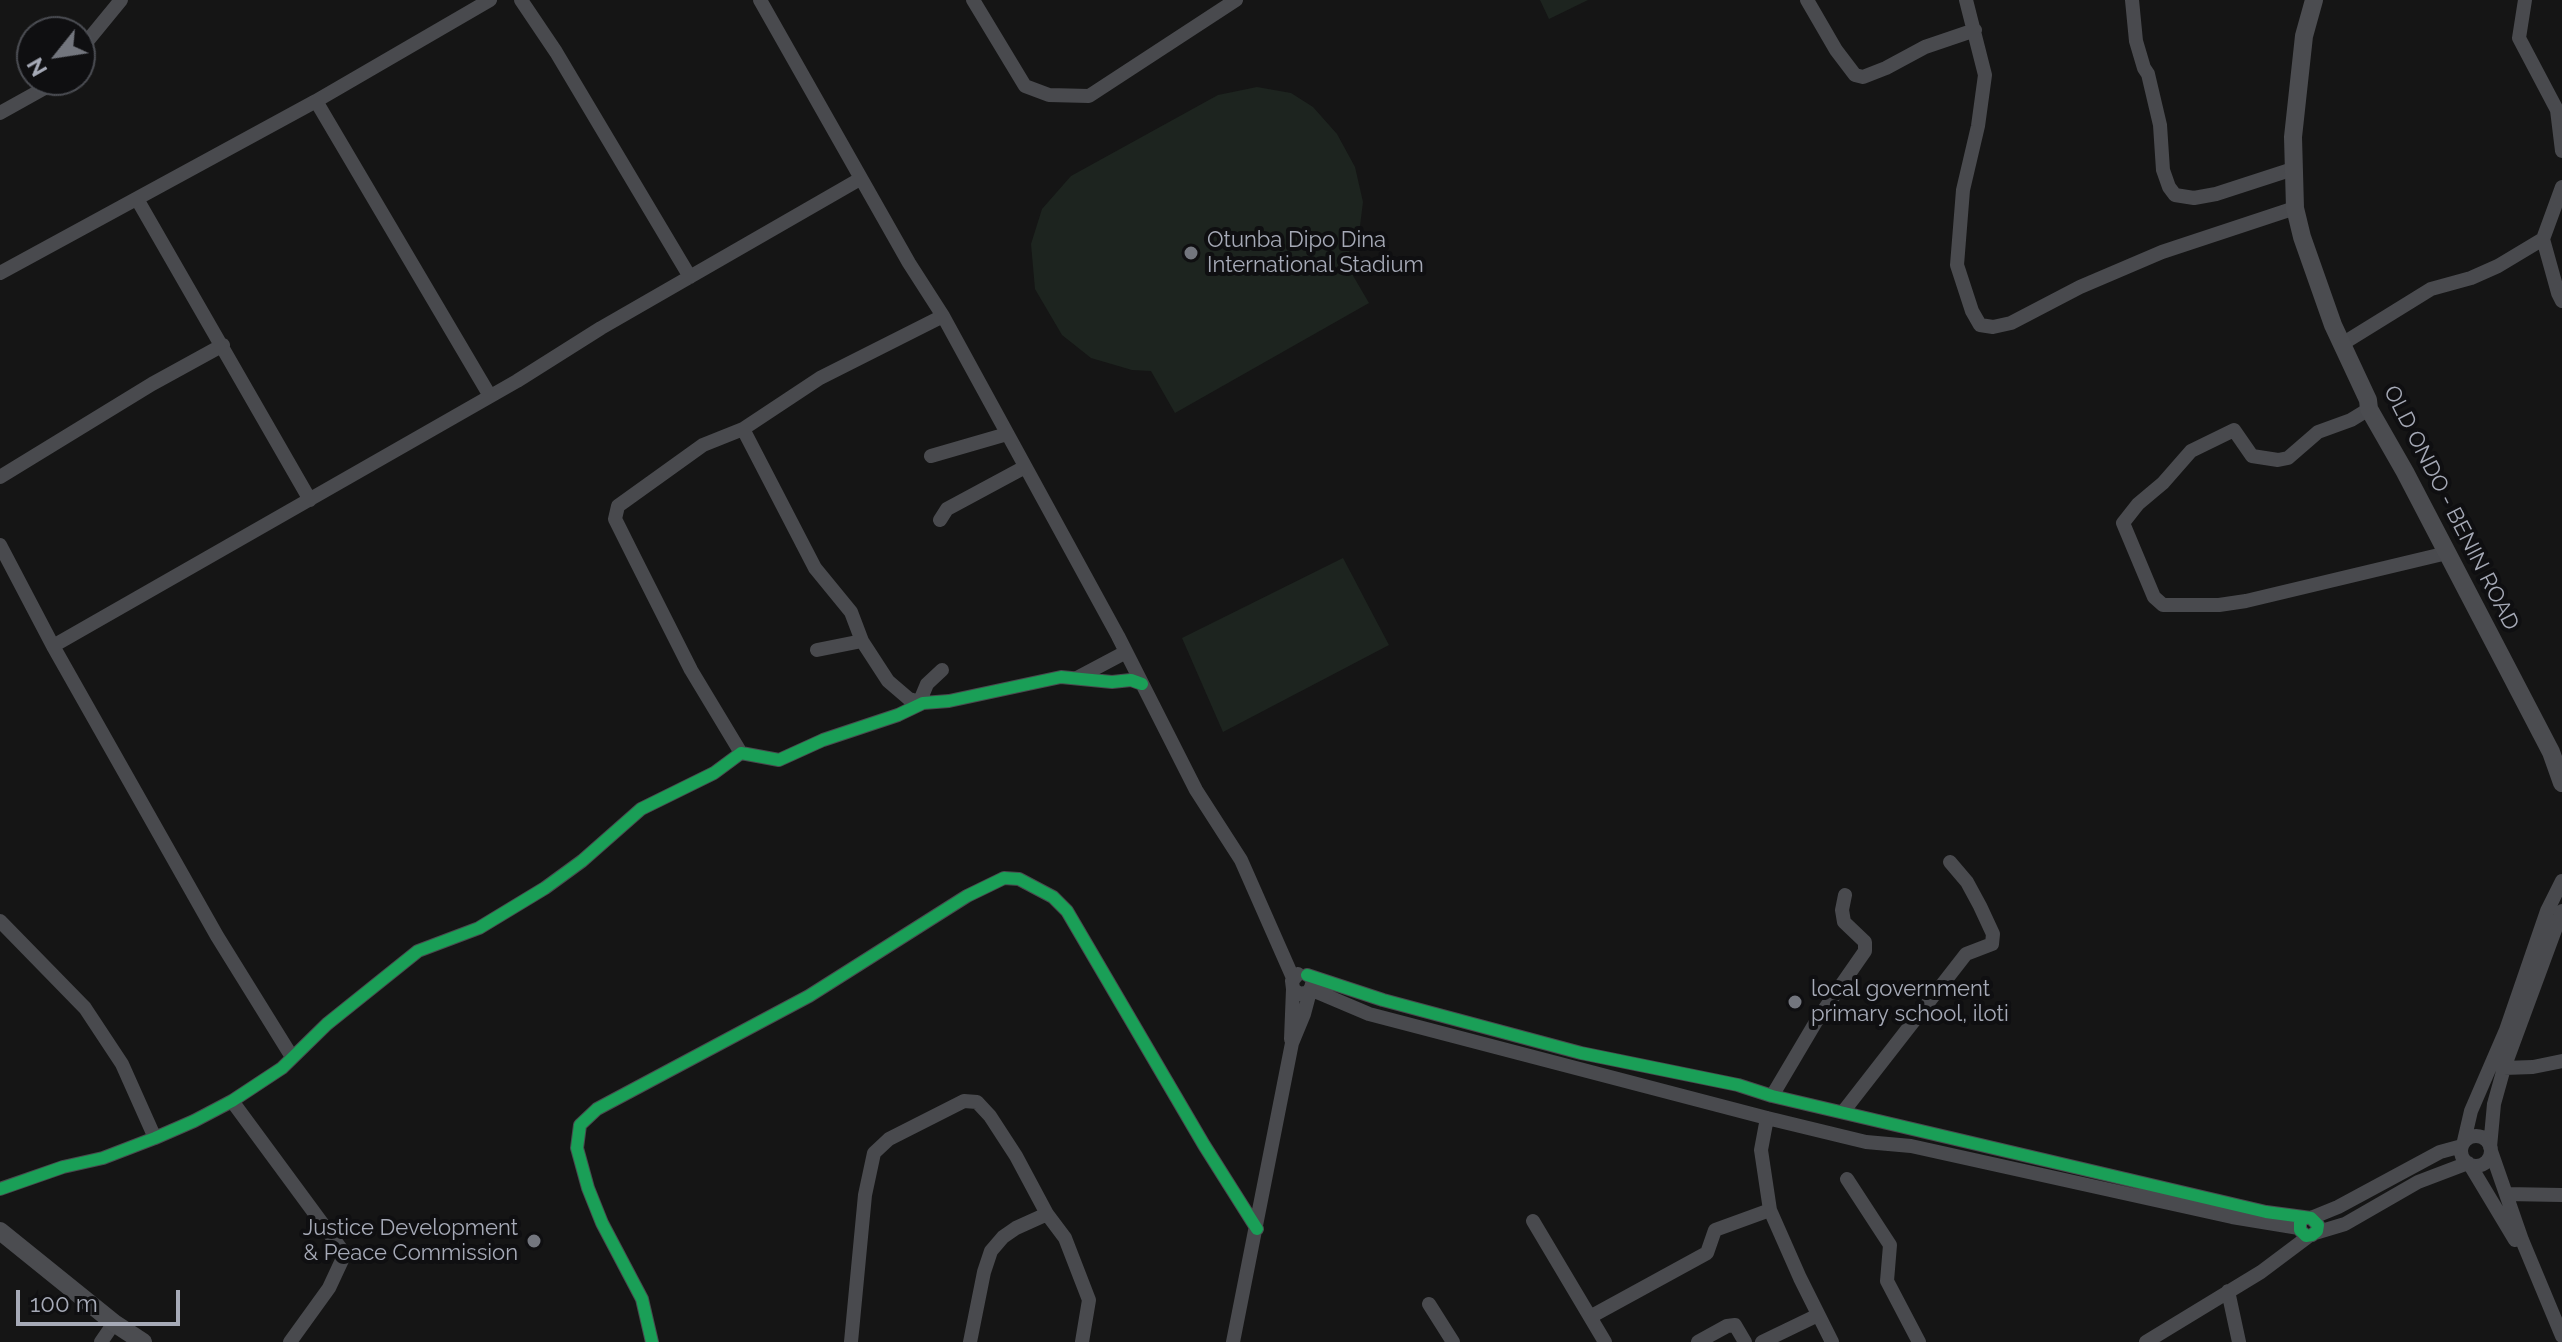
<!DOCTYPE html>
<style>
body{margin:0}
#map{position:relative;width:2562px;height:1342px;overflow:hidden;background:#151515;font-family:Raleway,sans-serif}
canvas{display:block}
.north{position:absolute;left:16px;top:16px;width:80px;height:80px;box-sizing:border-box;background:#0f0f11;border:2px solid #4b4d53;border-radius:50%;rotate:240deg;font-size:22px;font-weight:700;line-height:32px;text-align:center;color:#a6aab7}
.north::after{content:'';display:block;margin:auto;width:28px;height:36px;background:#73767e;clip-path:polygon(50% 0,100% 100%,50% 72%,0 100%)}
.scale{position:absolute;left:16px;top:1290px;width:164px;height:36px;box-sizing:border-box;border:4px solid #a6aab7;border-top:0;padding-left:10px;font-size:24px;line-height:28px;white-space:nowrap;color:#a6aab7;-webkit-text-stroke:6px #0f0f11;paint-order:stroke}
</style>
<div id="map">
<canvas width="2562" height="1342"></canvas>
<div class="north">N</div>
<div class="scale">100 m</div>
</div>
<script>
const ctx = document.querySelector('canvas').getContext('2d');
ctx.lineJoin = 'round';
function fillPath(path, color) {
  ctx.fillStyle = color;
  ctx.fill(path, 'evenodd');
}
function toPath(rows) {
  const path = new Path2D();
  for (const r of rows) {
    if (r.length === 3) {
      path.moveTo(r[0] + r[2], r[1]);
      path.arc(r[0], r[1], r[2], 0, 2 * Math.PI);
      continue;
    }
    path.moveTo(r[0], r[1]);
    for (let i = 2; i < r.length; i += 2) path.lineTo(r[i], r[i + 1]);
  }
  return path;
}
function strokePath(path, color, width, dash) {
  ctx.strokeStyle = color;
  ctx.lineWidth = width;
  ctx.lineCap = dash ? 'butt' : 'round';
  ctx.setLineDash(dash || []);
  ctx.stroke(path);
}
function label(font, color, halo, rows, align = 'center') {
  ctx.font = font + ' Raleway,sans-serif';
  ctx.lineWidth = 8;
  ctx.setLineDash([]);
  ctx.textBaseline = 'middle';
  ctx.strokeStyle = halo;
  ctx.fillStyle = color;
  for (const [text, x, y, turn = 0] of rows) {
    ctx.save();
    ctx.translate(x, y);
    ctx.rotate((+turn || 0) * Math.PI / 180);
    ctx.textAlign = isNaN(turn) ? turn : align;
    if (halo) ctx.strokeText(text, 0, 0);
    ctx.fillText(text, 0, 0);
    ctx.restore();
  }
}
fillPath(toPath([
 [1540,0,1588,0,1549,19],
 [1257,87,1291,93,1313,107,1337,134,1355,167,1363,202,1360,226,1345,262,1369,303,1175,413,1151,371,1132,370,1091,358,1062,335,1035,289,1031,244,1042,209,1071,176,1218,95],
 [1343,558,1389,645,1223,732,1182,638]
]), '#1d241f');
strokePath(toPath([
 [521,0,556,52,690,277],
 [760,0,909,263,943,316,1118,636,1196,790,1241,860,1293,978],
 [973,0,1025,86,1049,95,1089,96,1236,0],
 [1807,0,1836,50,1855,75,1863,77,1886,68,1925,47,1975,30],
 [1966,0,1985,75,1978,126,1963,190,1957,265,1972,311,1980,325,1993,327,2011,323,2080,287,2162,252,2295,208],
 [2132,0,2136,41,2144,68,2148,74,2160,125,2163,170,2169,187,2175,195,2194,198,2216,194,2293,169],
 [2525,0,2519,38,2557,110,2562,151],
 [80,50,121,0],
 [316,101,490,396],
 [0,113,43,89,53,80],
 [2562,187,2543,239,2558,293,2562,301],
 [137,199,310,500],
 [0,273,316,101,490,0],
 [2342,344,2431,289,2471,278,2498,266,2543,239],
 [2369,409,2351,420,2318,432,2288,458,2278,460,2252,456,2234,430,2191,451,2163,483,2138,504,2123,523,2154,597,2163,605,2219,605,2246,601,2447,553],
 [743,429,815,568,851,612,862,641,888,681,909,699,923,703,922,696,927,684,942,670],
 [931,456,1007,434],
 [0,477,152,384,223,345],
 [940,520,947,509,1025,467],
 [0,545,53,646,217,936,292,1057],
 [53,646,517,381,601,328,860,179],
 [817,650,862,641],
 [1077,678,1126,652],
 [741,753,691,670,636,561,615,519,618,506,703,445,743,429,820,378,943,316],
 [0,921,85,1008,122,1064,155,1138],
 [1298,974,1292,981,1293,989,1299,994,1309,992],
 [1307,975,1383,1000,1581,1053,1738,1085,1772,1096,2266,1212,2311,1218,2318,1225,2317,1231,2312,1235,2306,1236,2300,1230,2300,1222,2305,1218],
 [1310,989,1369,1014,1767,1118,1866,1142,1911,1146,2232,1217,2299,1228],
 [1291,1039,1293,989],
 [2504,1068,2533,1067,2562,1061],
 [1772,1096,1817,1020,1865,951,1865,942,1844,922,1842,910,1845,895],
 [232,1101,341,1249,343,1258,329,1288,290,1342],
 [1843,1112,1966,954,1992,944,1993,934,1980,906,1967,882,1950,862],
 [1767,1118,1761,1150,1770,1210,1800,1278,1832,1342],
 [2476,1151,15],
 [2464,1141,2471,1111,2506,1030,2547,911,2562,881],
 [2490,1147,2494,1104,2504,1068,2562,911],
 [2491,1151,2522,1240,2562,1336],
 [2470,1165,2515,1240],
 [1847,1179,1890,1245,1887,1281,1919,1342],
 [0,1189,63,1167,103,1158,155,1138,194,1121,232,1101,282,1068,327,1024,418,951,479,928,545,888,582,861,641,809,714,773,741,753,779,760,823,740,898,715,923,703,949,701,1061,677,1112,682,1131,680,1142,684],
 [2506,1194,2562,1195],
 [2311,1218,2338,1207,2440,1152,2462,1146],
 [1533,1221,1605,1342],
 [2315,1233,2345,1224,2418,1182,2468,1163],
 [2228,1291,2239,1342],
 [1429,1304,1453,1342],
 [1590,1317,1707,1253,1715,1230,1770,1210],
 [101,1342,114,1323],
 [652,1342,642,1299,602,1223,588,1188,577,1148,580,1125,597,1109,809,996,967,896,1004,878,1019,879,1053,897,1067,911,1204,1145,1257,1229],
 [851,1342,865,1195,874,1153,889,1139,964,1101,977,1102,990,1116,1016,1156,1047,1214,1065,1238,1089,1300,1082,1342],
 [970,1342,984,1272,991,1251,1003,1237,1016,1228,1047,1214],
 [1233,1342,1292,1043,1304,1014,1312,984],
 [1698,1342,1727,1326,1735,1325,1745,1342],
 [1762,1342,1818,1315],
 [2146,1342,2261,1272,2309,1236]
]), '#494a4e', 14);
strokePath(toPath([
 [2314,0,2304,36,2293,137,2295,208,2302,237,2333,325,2368,400,2369,409,2405,472,2551,752,2562,783],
 [0,1231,114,1323,143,1342]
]), '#4b4c50', 18);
strokePath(toPath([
 [1307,975,1383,1000,1581,1053,1738,1085,1772,1096,2266,1212,2311,1218,2318,1225,2317,1231,2312,1235,2306,1236,2300,1230,2300,1222,2305,1218],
 [0,1189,63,1167,103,1158,155,1138,194,1121,232,1101,282,1068,327,1024,418,951,479,928,545,888,582,861,641,809,714,773,741,753,779,760,823,740,898,715,923,703,949,701,1061,677,1112,682,1131,680,1142,684],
 [652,1342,642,1299,602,1223,588,1188,577,1148,580,1125,597,1109,809,996,967,896,1004,878,1019,879,1053,897,1067,911,1204,1145,1257,1229]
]), '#1a9f57', 12);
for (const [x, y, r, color] of [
 [1191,253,8,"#73767e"],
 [1795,1002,8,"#73767e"],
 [534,1241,8,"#73767e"]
]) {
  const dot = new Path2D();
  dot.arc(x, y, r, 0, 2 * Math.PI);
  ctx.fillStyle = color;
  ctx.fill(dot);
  strokePath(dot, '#0f0f11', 3);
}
label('22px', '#a6aab7', '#0f0f11', [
 ["Otunba Dipo Dina",1207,240],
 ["International Stadium",1207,265],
 ["local government",1811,989],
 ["primary school, iloti",1811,1014],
 ["Justice Development",518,1228,"right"],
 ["& Peace Commission",518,1253,"right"]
], 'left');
label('22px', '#a6aab7', '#0f0f11', [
 ["OLD ONDO - BENIN ROAD",2451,508,63]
]);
</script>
